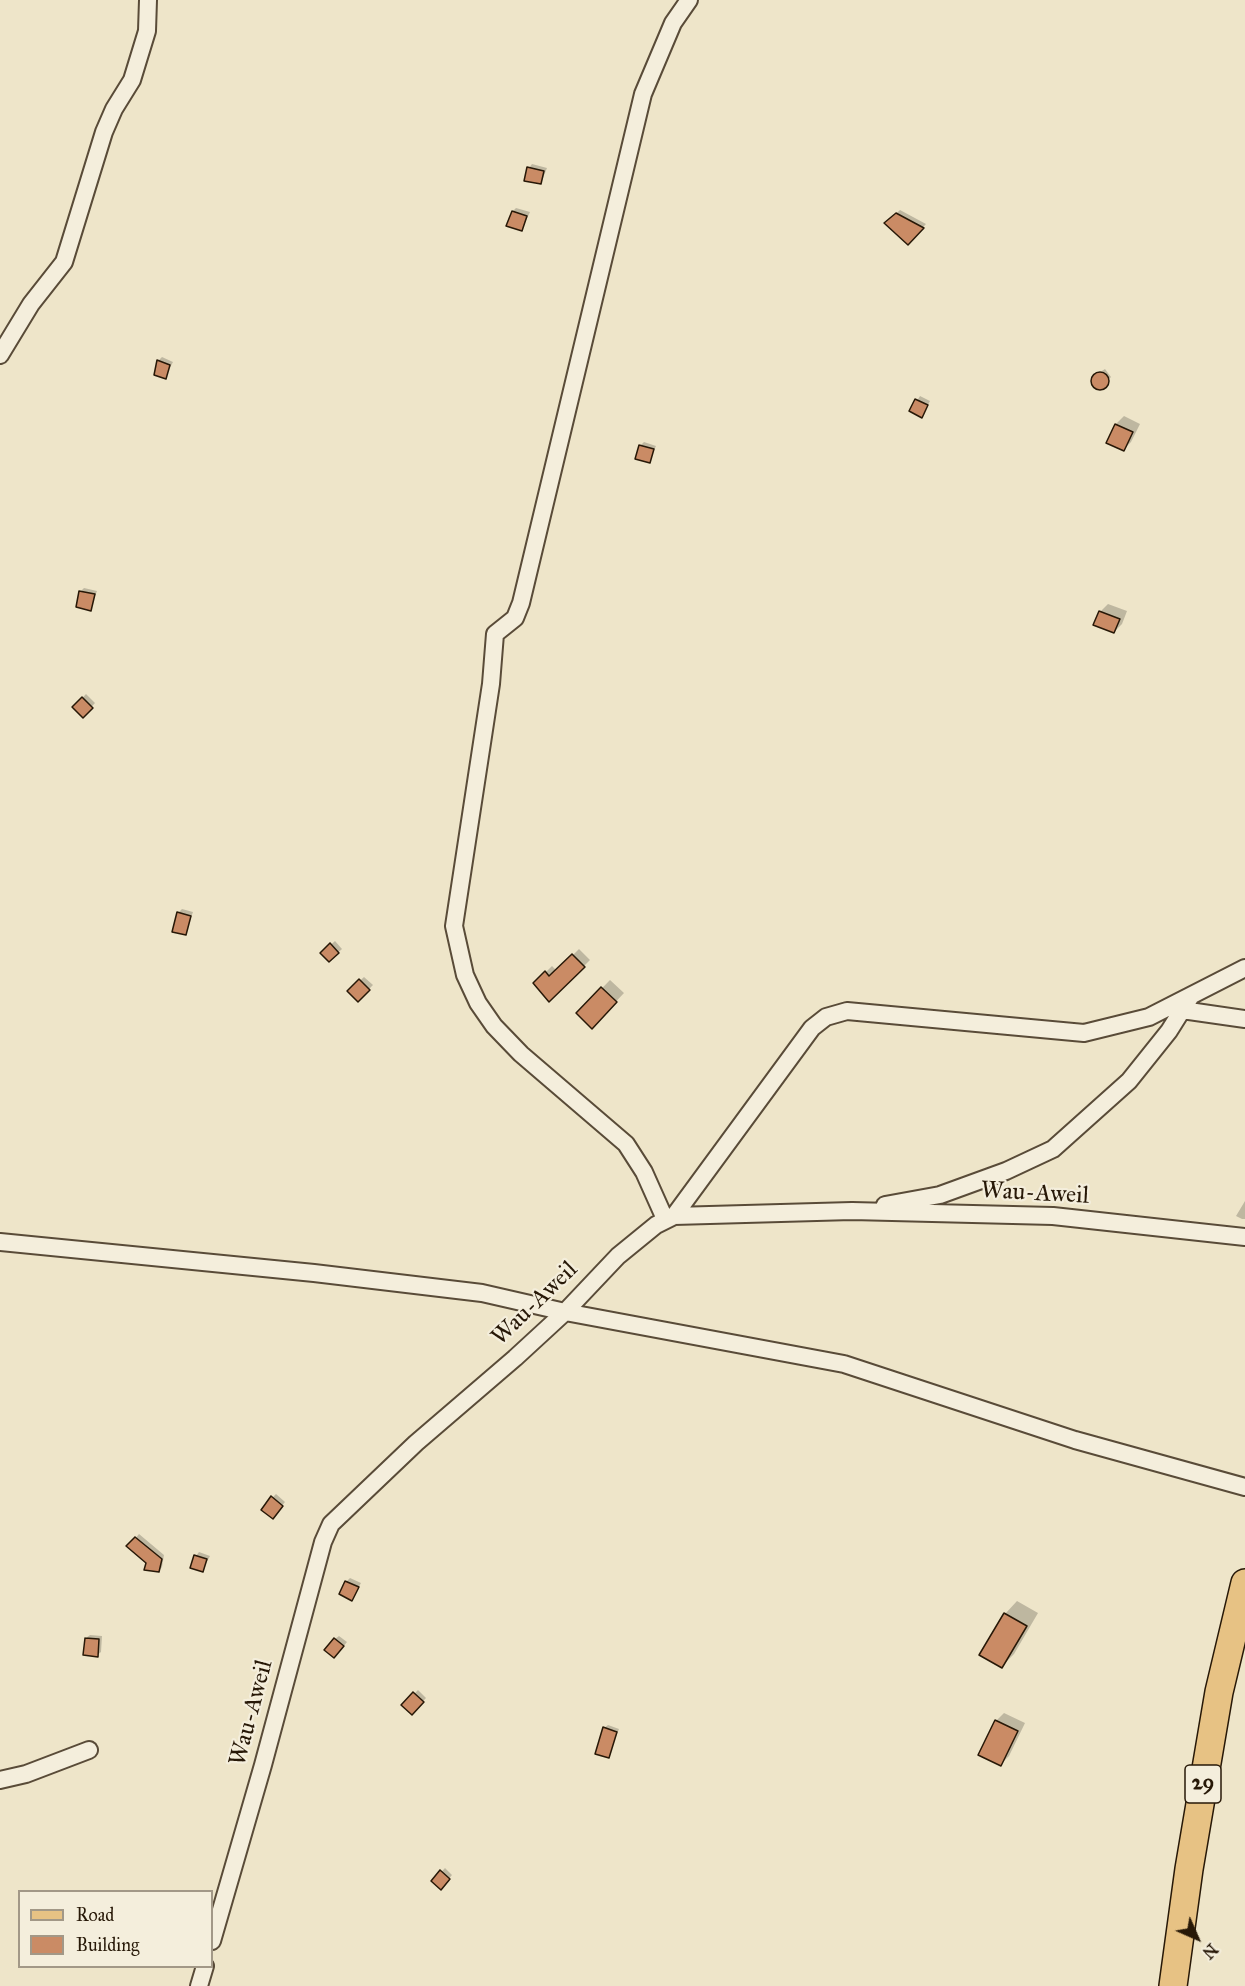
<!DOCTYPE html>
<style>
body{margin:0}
#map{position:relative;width:1245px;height:1986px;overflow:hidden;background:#eee5c9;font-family:"IM FELL Great Primer",serif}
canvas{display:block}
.legend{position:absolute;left:18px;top:1890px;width:195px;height:78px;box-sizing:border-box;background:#f4eedc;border:2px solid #a29887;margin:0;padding:8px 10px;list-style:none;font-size:18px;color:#271807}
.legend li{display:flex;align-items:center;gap:12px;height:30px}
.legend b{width:30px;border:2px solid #a29887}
.north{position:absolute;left:1167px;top:1908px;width:60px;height:60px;-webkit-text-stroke:4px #f4eedc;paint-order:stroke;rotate:135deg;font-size:16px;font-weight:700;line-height:24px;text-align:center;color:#271807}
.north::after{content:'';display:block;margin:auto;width:21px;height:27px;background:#271807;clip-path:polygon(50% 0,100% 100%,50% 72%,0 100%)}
</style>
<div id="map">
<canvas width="1245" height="1986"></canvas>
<ul class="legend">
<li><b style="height:8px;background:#e7c284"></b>Road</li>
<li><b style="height:16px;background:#ca8b65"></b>Building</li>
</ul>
<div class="north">N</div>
</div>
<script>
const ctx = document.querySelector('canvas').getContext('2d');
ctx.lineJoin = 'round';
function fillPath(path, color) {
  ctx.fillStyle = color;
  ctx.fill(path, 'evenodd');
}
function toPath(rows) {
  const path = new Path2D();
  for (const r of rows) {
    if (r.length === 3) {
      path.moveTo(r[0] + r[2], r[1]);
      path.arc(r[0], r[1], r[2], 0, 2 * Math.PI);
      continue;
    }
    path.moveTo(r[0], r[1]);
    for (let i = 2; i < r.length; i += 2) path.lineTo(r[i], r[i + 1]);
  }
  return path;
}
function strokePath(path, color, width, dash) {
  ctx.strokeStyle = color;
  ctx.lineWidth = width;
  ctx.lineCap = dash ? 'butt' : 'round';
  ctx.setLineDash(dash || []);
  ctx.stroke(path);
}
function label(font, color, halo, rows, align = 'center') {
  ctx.font = font + ' "IM FELL Great Primer",serif';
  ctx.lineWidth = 4.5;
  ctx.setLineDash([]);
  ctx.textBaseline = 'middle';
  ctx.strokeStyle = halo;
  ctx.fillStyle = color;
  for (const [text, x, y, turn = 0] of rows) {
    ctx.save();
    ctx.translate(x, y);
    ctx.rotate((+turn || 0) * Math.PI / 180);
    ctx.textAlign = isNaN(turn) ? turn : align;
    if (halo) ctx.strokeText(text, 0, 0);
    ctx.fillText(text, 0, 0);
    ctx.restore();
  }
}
fillPath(toPath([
 [532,164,547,168,541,183,529,168],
 [516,208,530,212,522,229,513,211],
 [900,210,926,224,908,243,886,223],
 [162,357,173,362,165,377,158,361],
 [1105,369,1111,377,1101,388,1094,386,1094,376],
 [920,396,930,401,922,416,911,411],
 [1124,416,1140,424,1131,442,1123,450,1108,443,1116,424],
 [644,442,656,446,649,461,640,446],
 [84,588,97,591,90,609,80,592],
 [1108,604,1127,611,1122,624,1114,632,1100,612],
 [86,694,95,703,83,716,74,707],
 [182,909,193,912,185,934,178,913],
 [335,941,342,949,330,960,322,953],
 [579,949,590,960,550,1000,535,983,552,966,557,971],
 [364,977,373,985,358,1000,349,991],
 [610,980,624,993,592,1027,578,1013],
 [1245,1201,1245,1219,1242,1219,1236,1216],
 [276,1494,285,1502,276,1513,273,1497],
 [139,1534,164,1555,162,1567,159,1571,129,1546],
 [199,1552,210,1556,202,1571,196,1556],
 [350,1578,361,1583,352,1599,346,1582],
 [1017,1601,1038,1613,1014,1654,1002,1666,982,1654,1005,1614],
 [90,1635,102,1636,101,1652,97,1655,86,1638],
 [339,1636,347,1642,338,1653,335,1639],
 [418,1690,426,1698,412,1713,404,1704],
 [1004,1713,1025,1723,1009,1756,1001,1764,996,1721],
 [608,1725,619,1729,608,1756,604,1728],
 [445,1868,452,1875,441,1888,433,1881]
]), '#0003');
const building = toPath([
 [527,167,544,171,541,184,524,181,527,167],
 [512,211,527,216,522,231,506,226,512,211],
 [896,213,924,228,908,245,884,223,896,213],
 [157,360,170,365,166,379,154,375,157,360],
 [1100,381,9],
 [915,399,928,405,922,418,909,411,915,399],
 [1115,424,1133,432,1124,451,1106,443,1115,424],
 [639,445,654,449,650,463,635,459,639,445],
 [79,591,95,594,91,611,76,607,79,591],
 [1099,611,1120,619,1114,633,1093,625,1099,611],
 [82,697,93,708,83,718,72,707,82,697],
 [177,912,191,916,186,935,172,932,177,912],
 [330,943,339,953,329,962,320,953,330,943],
 [572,954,585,967,549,1002,533,983,545,971,549,976,572,954],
 [359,979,370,990,358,1002,347,991,359,979],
 [601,987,617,1002,592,1029,576,1013,601,987],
 [271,1496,283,1506,273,1519,261,1510,271,1496],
 [135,1537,162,1559,159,1572,144,1570,146,1563,126,1546,135,1537],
 [194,1555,207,1559,203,1572,190,1568,194,1555],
 [345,1581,359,1587,352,1601,339,1594,345,1581],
 [1004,1613,1027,1626,1002,1668,979,1655,1004,1613],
 [85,1638,99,1639,98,1657,83,1655,85,1638],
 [334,1638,344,1646,334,1658,324,1650,334,1638],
 [413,1692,424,1702,412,1715,401,1705,413,1692],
 [995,1720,1018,1731,1001,1766,978,1755,995,1720],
 [603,1727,617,1732,609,1758,595,1754,603,1727],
 [440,1870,450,1879,441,1890,431,1881,440,1870]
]);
fillPath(building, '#ca8b65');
strokePath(building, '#271807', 1.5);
const minor = toPath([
 [0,355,31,304,64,262,104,132,114,109,132,80,147,31,148,0],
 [1182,1010,1245,1019],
 [885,1205,940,1195,1006,1171,1053,1149,1129,1081,1169,1031,1191,996],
 [674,1216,812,1028,826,1017,847,1011,1084,1033,1149,1017,1245,968],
 [665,1219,644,1172,626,1144,521,1054,494,1026,478,1003,465,975,454,926,491,684,495,634,515,618,521,603,643,94,673,23,689,0],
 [0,1242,314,1273,482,1293,565,1312,844,1364,1075,1440,1245,1487],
 [0,1780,26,1774,89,1750],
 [212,1941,263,1765,323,1542,331,1524,416,1443,515,1358,565,1312,618,1256,656,1225,674,1216,852,1211,1053,1216,1245,1237],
 [199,1986,205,1966]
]);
const primary = toPath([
 [1173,1986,1189,1869,1219,1692,1245,1583]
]);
strokePath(minor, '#594b38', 20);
strokePath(primary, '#271807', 30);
strokePath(minor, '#f4eedc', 16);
strokePath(primary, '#e7c284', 27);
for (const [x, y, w] of [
 [1203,1784,36]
]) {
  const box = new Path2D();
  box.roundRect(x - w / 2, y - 19, w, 38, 4.5);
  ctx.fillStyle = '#f4eedc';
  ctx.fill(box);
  strokePath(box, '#271807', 1.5);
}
label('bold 22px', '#271807', null, [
 ["29",1203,1784]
]);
label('24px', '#271807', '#f4eedc', [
 ["Wau-Aweil",1035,1194,3],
 ["Wau-Aweil",535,1304,-44],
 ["Wau-Aweil",252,1713,-75]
]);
</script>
